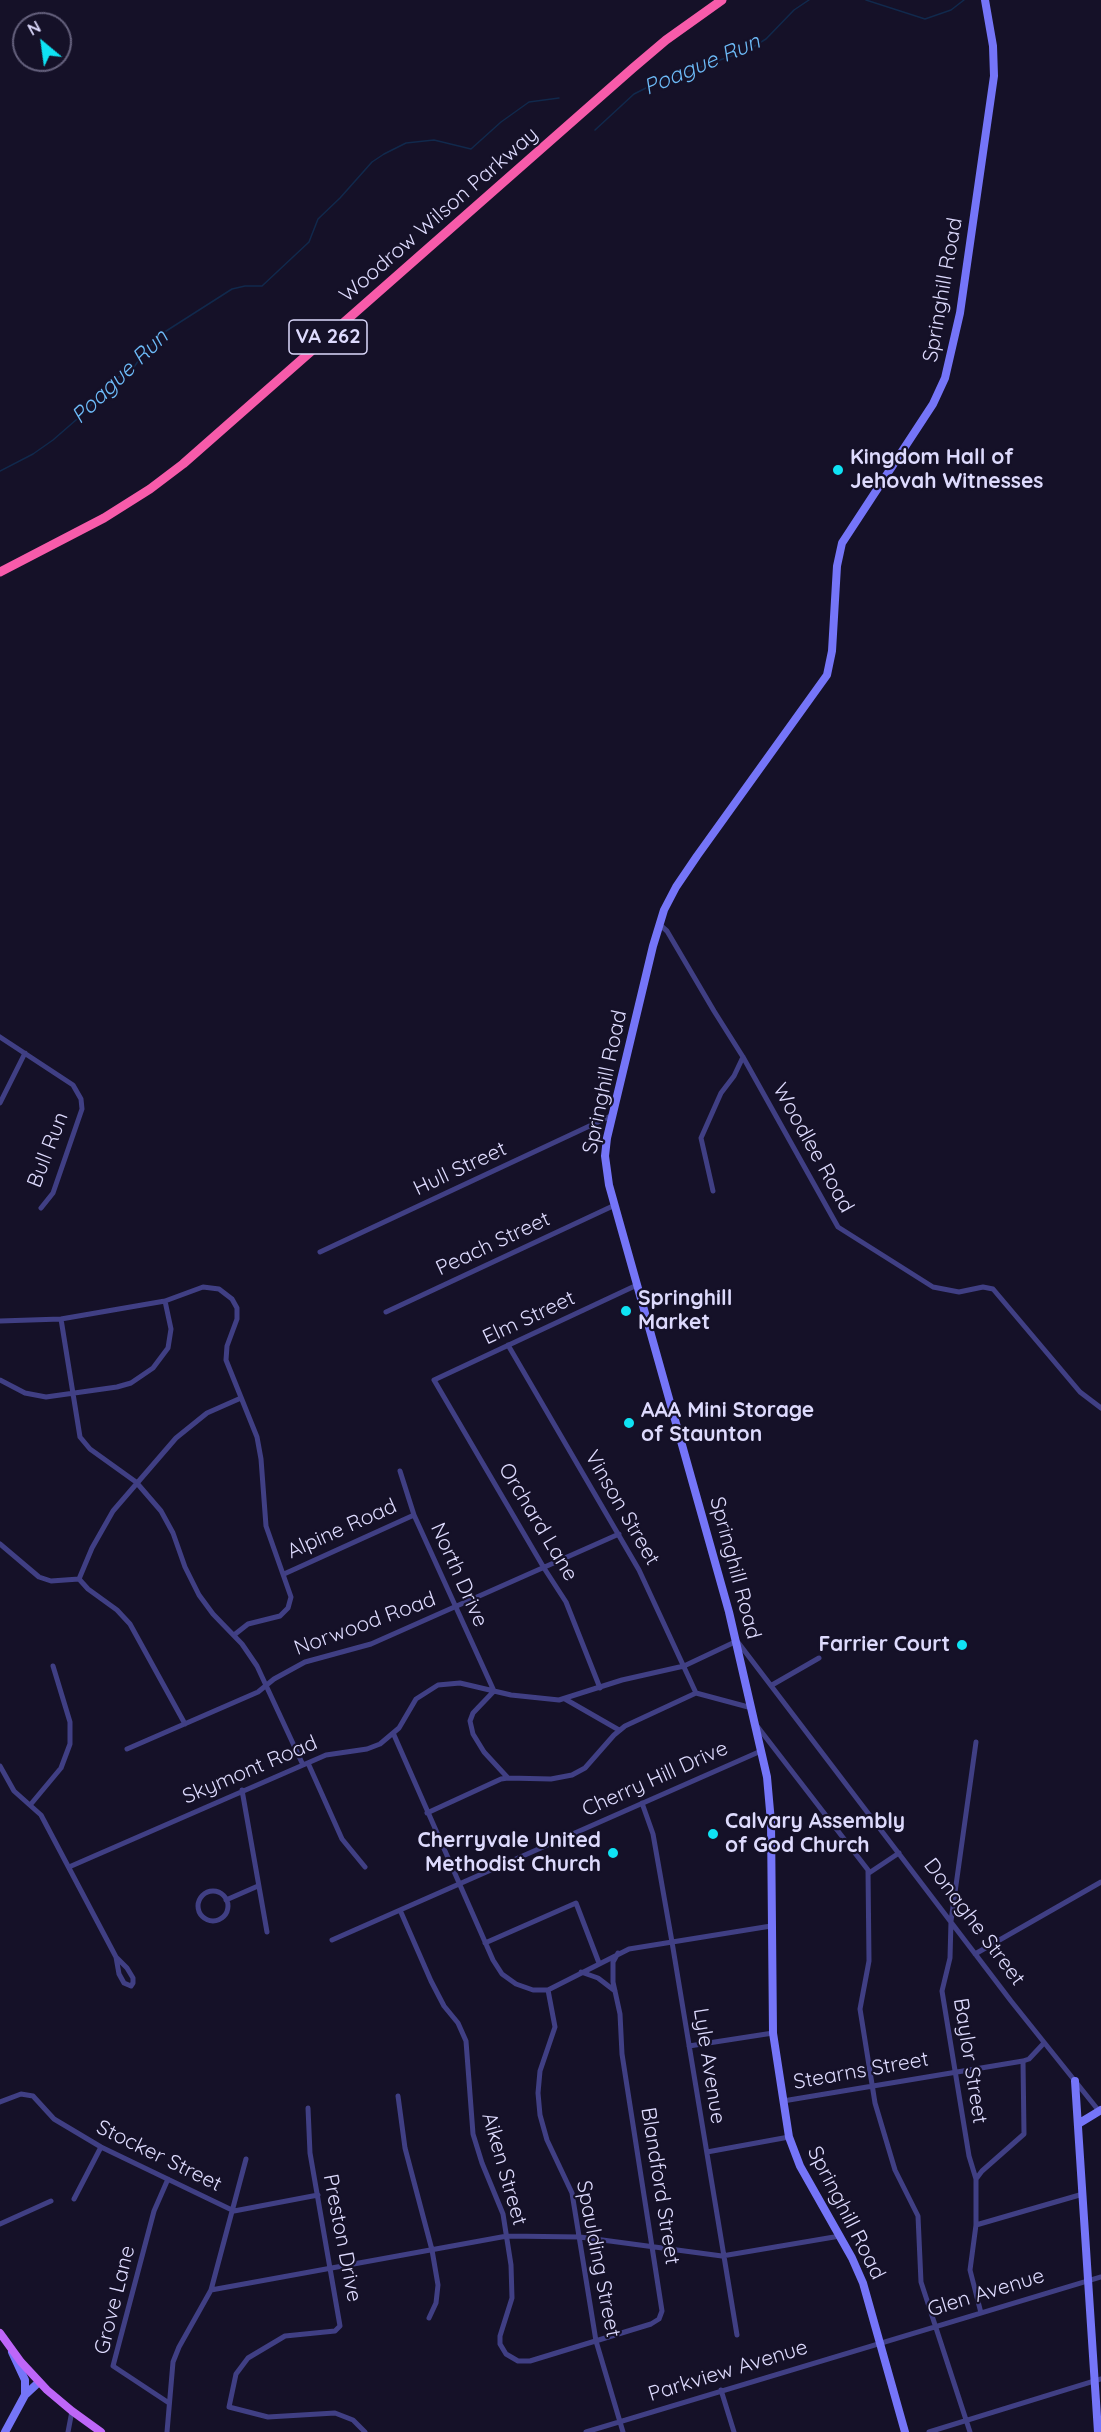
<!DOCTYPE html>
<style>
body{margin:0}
#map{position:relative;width:1101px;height:2432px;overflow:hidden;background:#151128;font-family:Quicksand,sans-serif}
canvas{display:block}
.north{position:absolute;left:12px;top:12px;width:60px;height:60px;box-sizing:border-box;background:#151128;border:2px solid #65617d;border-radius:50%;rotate:331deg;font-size:16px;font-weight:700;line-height:24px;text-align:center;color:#dddafd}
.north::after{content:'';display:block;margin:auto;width:21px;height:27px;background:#0fe3f4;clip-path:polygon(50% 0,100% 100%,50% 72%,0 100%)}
</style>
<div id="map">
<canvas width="1101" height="2432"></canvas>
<div class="north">N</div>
</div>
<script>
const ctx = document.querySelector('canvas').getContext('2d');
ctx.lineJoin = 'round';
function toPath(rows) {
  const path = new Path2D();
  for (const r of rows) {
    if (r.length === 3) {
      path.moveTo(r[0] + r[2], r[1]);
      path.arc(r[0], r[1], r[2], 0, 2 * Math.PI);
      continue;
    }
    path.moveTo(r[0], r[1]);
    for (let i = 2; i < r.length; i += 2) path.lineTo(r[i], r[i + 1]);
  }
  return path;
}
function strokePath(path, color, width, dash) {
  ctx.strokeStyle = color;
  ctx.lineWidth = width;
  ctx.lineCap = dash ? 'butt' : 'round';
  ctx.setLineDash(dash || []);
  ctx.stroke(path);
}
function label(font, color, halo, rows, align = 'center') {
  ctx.font = font + ' Quicksand,sans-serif';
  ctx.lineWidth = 4.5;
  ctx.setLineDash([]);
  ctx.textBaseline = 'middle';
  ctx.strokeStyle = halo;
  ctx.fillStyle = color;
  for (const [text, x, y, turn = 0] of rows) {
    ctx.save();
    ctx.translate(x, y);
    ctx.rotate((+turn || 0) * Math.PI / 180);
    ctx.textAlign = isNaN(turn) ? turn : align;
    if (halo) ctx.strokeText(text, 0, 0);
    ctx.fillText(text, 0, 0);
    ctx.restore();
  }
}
strokePath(toPath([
 [866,0,925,19,951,10,964,0],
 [595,130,634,94,658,82,748,50,766,39,794,10,809,0],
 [0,471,33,454,53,440,84,413,111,382,134,367,146,350,163,333,232,289,245,286,262,286,309,242,318,219,340,198,372,162,384,154,406,143,434,140,471,149,501,122,529,102,559,98]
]), '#11294c', 1.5);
strokePath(toPath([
 [659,924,667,931,714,1011,743,1057,838,1227,933,1287,959,1292,983,1287,993,1289,1080,1392,1101,1408],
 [0,1037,73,1085,81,1099,82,1109,53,1193,41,1208],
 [0,1103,25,1053],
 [713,1191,701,1138,721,1093,734,1076,743,1057],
 [320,1252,613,1115],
 [386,1312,615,1205],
 [61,1319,80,1437,90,1449,136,1482,161,1511,173,1533,185,1567,199,1595,213,1614,242,1644,257,1666,303,1765],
 [0,1321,61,1319,165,1301,203,1287,219,1289,232,1299,237,1308,237,1319,227,1346,226,1360,257,1437,261,1459,266,1526,291,1597,288,1608,280,1616,248,1624,234,1635],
 [508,1345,639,1570,696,1693],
 [0,1380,25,1393,46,1397,117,1387,131,1383,153,1368,168,1348,171,1329,165,1301],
 [400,1471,414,1515,494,1691,473,1713,470,1721,473,1734,484,1752,508,1778],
 [0,1544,39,1577,51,1581,79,1579],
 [284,1574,414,1515],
 [79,1579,92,1548,113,1511,176,1438,207,1413,241,1398],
 [79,1579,88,1589,117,1610,130,1624,185,1724],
 [772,1685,819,1658],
 [600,1688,566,1602,544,1568,434,1380,637,1285],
 [565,1699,619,1730],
 [757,1726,868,1870,869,1961,860,2009,875,2103,895,2170,918,2216,921,2282,970,2432],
 [394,1735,493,1960,502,1974,516,1984,533,1990,548,1990,629,1949,771,1926],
 [976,1742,951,1921,950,1958,942,1991,969,2156,976,2179,976,2225,970,2270,981,2313],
 [127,1749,258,1692,274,1679,305,1662,371,1644,619,1534],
 [308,1763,342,1839,365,1867],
 [0,1766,14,1791,41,1815,116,1957,127,1968,133,1978,133,1983,131,1986,124,1983,119,1974,116,1957],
 [242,1790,267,1932],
 [642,1803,653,1834,672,1942,737,2335],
 [31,1804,61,1768,70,1744,70,1722,53,1666],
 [427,1813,501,1779,508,1778,551,1779,572,1775,585,1768,614,1735,625,1726,696,1693,752,1708],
 [69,1867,326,1755,367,1749,380,1744,399,1728,416,1699,438,1685,460,1683,511,1695,559,1700,622,1680,684,1666,737,1641,1011,2001,1099,2111],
 [869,1873,899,1853],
 [213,1906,15],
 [226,1900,258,1886],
 [400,1910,431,1981,444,2006,458,2023,466,2041,473,2134,482,2163,503,2214,511,2265,512,2298,500,2336,500,2344,506,2354,518,2361,530,2361,651,2324,659,2319,662,2311,622,2054,620,2014,613,1982,613,1962,618,1953],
 [332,1940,761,1751],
 [485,1943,576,1903,599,1963],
 [975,1954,1101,1882],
 [581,1972,598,1978,615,1991],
 [548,1990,555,2027,540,2071,538,2093,540,2115,547,2140,572,2193,596,2341,623,2432],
 [689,2046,773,2033],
 [398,2096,405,2148,432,2250,438,2285,436,2303,429,2318],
 [783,2101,1023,2061,1029,2059,1044,2043],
 [0,2102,21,2094,33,2096,54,2119,101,2147,234,2211,318,2195],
 [308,2108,310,2153,340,2326,335,2331,285,2336,248,2358,236,2374,229,2407,268,2417,335,2413,353,2420,365,2432],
 [707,2152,789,2137],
 [168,2179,154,2211,113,2366,169,2403],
 [976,2179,982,2171,1024,2134,1023,2061],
 [74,2199,101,2147],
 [0,2224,51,2201],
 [976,2225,1083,2194],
 [211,2290,507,2236,580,2237,722,2256,840,2236],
 [721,2390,734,2432],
 [68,2432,72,2411],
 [167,2432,173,2362,179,2347,211,2290,246,2159],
 [586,2432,1101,2277],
 [929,2432,1101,2379]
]), '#403f84', 5);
strokePath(toPath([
 [1075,2081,1098,2432],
 [1078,2124,1101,2110],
 [12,2352,25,2380,25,2394],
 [5,2432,25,2395,39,2382],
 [905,2432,863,2283,852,2258,800,2166,789,2137,773,2033,771,1822,767,1777,729,1612,609,1185,605,1156,607,1138,653,946,664,910,676,887,697,856,827,675,832,651,837,566,842,543,933,404,945,378,960,313,994,76,993,46,985,0]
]), '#7575f8', 8);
strokePath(toPath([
 [0,2333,21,2362,47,2390,72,2411,101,2432]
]), '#be66f8', 8);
strokePath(toPath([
 [0,572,104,518,150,489,183,464,633,68,666,40,722,0]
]), '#f75baa', 9);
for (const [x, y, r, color] of [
 [838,470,6,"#0fe3f4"],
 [626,1311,6,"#0fe3f4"],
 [629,1423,6,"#0fe3f4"],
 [962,1645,6,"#0fe3f4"],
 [713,1834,6,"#0fe3f4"],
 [613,1853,6,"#0fe3f4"]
]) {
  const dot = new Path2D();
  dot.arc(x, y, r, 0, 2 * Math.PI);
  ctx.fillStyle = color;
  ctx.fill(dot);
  strokePath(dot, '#151128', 2);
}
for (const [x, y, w] of [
 [328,337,78]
]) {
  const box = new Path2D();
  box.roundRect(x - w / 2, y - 17, w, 34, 4.5);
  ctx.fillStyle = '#151128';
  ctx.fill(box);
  strokePath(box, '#dddafd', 1.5);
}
label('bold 20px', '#dddafd', null, [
 ["VA 262",328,337]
]);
label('21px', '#dddafd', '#151128', [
 ["Woodrow Wilson Parkway",439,215,-41],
 ["Springhill Road",943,290,-80],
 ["Springhill Road",605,1082,-78],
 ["Woodlee Road",813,1148,61],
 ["Bull Run",48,1150,-69],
 ["Hull Street",460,1169,-25],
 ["Peach Street",493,1244,-25],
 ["Elm Street",529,1318,-25],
 ["Vinson Street",622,1508,60],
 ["Orchard Lane",538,1522,59],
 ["Alpine Road",342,1529,-24],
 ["Springhill Road",735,1568,75],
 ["North Drive",459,1575,66],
 ["Norwood Road",365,1624,-20],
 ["Skymont Road",250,1770,-23],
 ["Cherry Hill Drive",655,1779,-24],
 ["Donaghe Street",974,1922,53],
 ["Baylor Street",970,2061,81],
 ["Lyle Avenue",709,2066,81],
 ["Stearns Street",861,2071,-10],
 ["Stocker Street",159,2156,26],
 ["Aiken Street",504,2169,74],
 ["Blandford Street",660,2186,81],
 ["Springhill Road",846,2213,63],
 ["Preston Drive",342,2238,79],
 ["Spaulding Street",598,2259,79],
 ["Glen Avenue",986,2293,-17],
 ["Grove Lane",115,2300,-76],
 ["Parkview Avenue",728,2371,-17]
]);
label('bold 21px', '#dddafd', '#151128', [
 ["Kingdom Hall of",850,458],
 ["Jehovah Witnesses",850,482],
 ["Springhill",638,1299],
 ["Market",638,1323],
 ["AAA Mini Storage",641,1411],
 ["of Staunton",641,1435],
 ["Farrier Court",950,1645,"right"],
 ["Calvary Assembly",725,1822],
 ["of God Church",725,1846],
 ["Cherryvale United",601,1841,"right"],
 ["Methodist Church",601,1865,"right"]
], 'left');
label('italic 22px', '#6dbbf8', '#151128', [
 ["Poague Run",702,65,-23],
 ["Poague Run",120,377,-44]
]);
</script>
